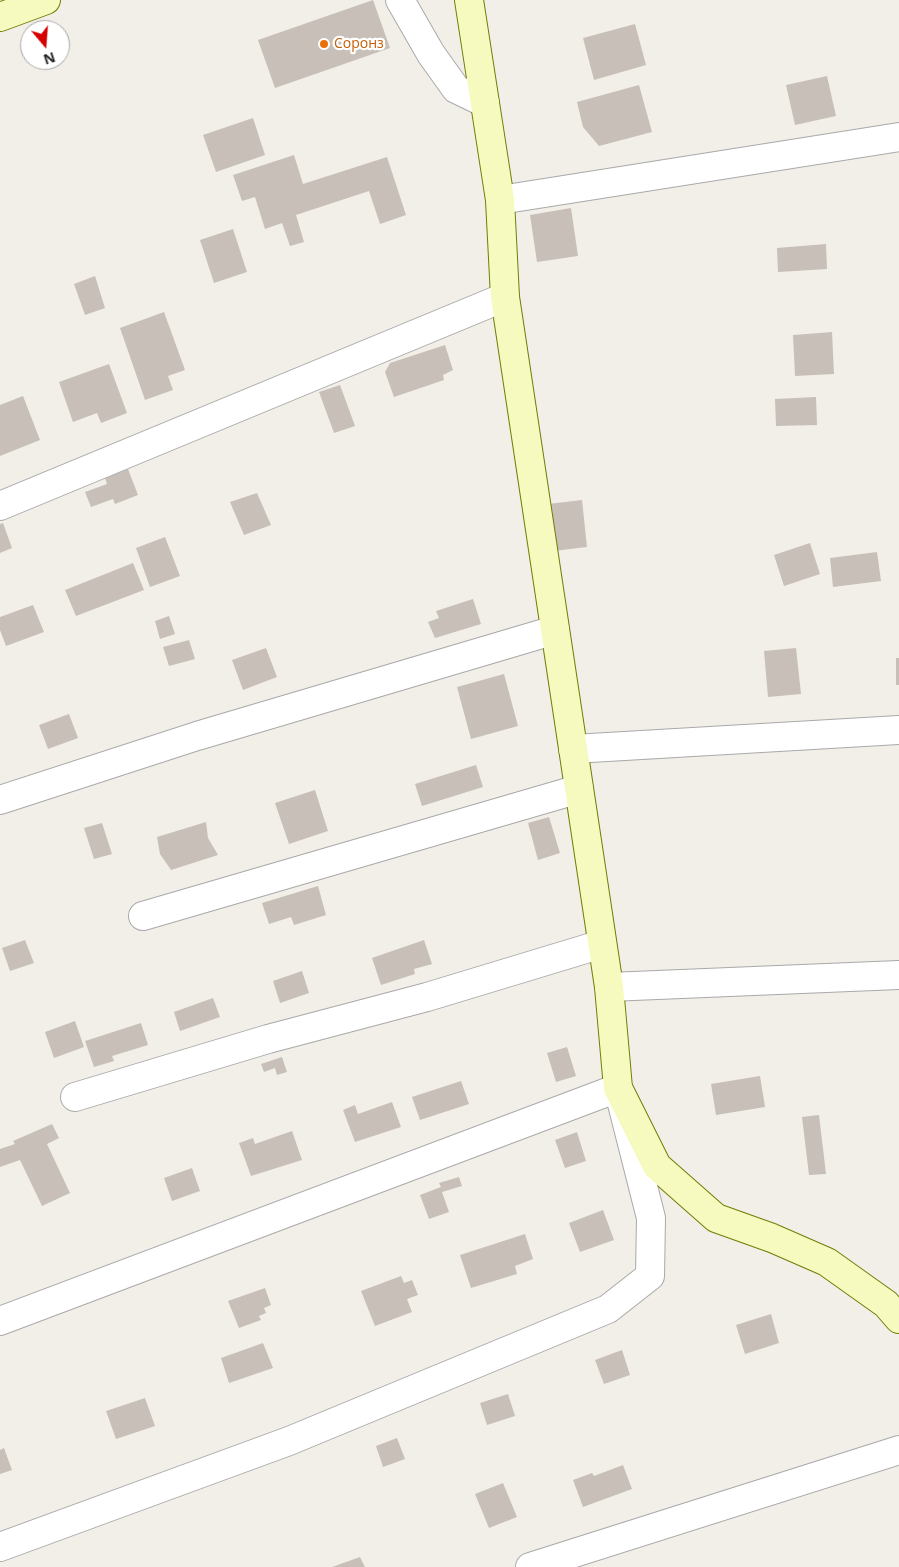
<!DOCTYPE html>
<meta charset="utf-8">
<style>
body{margin:0}
#map{position:relative;width:899px;height:1567px;overflow:hidden;background:#f2efe9;font-family:"Open Sans",sans-serif}
canvas{display:block}
.north{position:absolute;left:20px;top:20px;width:50px;height:50px;box-sizing:border-box;background:#fff;border:1px solid #a7a7a7;border-radius:50%;rotate:162deg;font-size:14px;font-weight:700;line-height:20px;text-align:center;color:#222}
.north::after{content:'';display:block;margin:auto;width:18px;height:22px;background:#d40000;clip-path:polygon(50% 0,100% 100%,50% 72%,0 100%)}
</style>
<div id="map">
<canvas width="899" height="1567"></canvas>
<div class="north">N</div>
</div>
<script>
const ctx = document.querySelector('canvas').getContext('2d');
ctx.lineJoin = 'round';
function fillPath(path, color) {
  ctx.fillStyle = color;
  ctx.fill(path, 'evenodd');
}
function toPath(rows) {
  const path = new Path2D();
  for (const r of rows) {
    path.moveTo(r[0], r[1]);
    for (let i = 2; i < r.length; i += 2) path.lineTo(r[i], r[i + 1]);
  }
  return path;
}
function strokePath(path, color, width, dash) {
  ctx.strokeStyle = color;
  ctx.lineWidth = width;
  ctx.lineCap = dash ? 'butt' : 'round';
  ctx.setLineDash(dash || []);
  ctx.stroke(path);
}
function label(font, color, halo, rows, align = 'center') {
  ctx.font = font + ' "Open Sans",sans-serif';
  ctx.lineWidth = 4.5;
  ctx.setLineDash([]);
  ctx.textBaseline = 'middle';
  ctx.strokeStyle = halo;
  ctx.fillStyle = color;
  for (const [text, x, y, turn = 0] of rows) {
    ctx.save();
    ctx.translate(x, y);
    ctx.rotate((+turn || 0) * Math.PI / 180);
    ctx.textAlign = isNaN(turn) ? turn : align;
    if (halo) ctx.strokeText(text, 0, 0);
    ctx.fillText(text, 0, 0);
    ctx.restore();
  }
}
fillPath(toPath([
 [373,0,390,48,275,88,258,40],
 [635,24,646,65,594,80,583,38],
 [827,76,836,116,795,125,786,85],
 [639,85,652,132,599,146,583,127,577,102],
 [253,118,265,155,216,172,203,135],
 [294,155,303,184,387,157,406,215,380,224,369,191,296,215,304,242,290,246,282,223,265,229,255,197,242,201,233,175],
 [571,208,578,256,537,262,530,215],
 [233,229,247,272,214,283,200,240],
 [826,244,827,269,778,272,777,248],
 [95,276,105,308,85,315,74,284],
 [164,312,185,370,168,376,173,390,145,400,120,328],
 [832,332,834,374,795,376,793,335],
 [445,345,453,370,443,375,444,380,394,397,385,372,390,363],
 [109,364,127,413,101,423,97,413,73,422,59,382],
 [340,385,355,426,334,433,319,392],
 [23,396,40,440,0,456,0,405],
 [816,397,817,425,776,426,775,399],
 [128,469,138,495,115,504,113,499,91,507,85,492,107,484,105,478],
 [257,493,271,525,244,535,230,502],
 [582,500,587,547,554,551,548,504],
 [3,523,12,548,0,553,0,524],
 [165,537,180,576,150,587,136,548],
 [810,543,820,574,784,586,774,555],
 [877,552,881,581,833,587,830,558],
 [133,563,144,590,76,616,65,590],
 [473,599,481,624,435,638,428,622,439,618,436,611],
 [33,605,44,632,6,646,0,630,0,617],
 [169,616,175,634,160,639,155,621],
 [189,640,195,659,169,666,163,647],
 [266,648,277,677,243,690,232,660],
 [796,648,801,694,768,697,764,651],
 [896,658,899,658,899,685,896,685],
 [504,674,518,726,471,739,457,687],
 [69,714,78,738,48,749,39,725],
 [476,765,483,787,422,806,415,784],
 [315,790,328,831,289,844,275,803],
 [549,817,560,853,538,860,528,823],
 [206,822,208,838,218,855,171,870,160,854,157,837],
 [102,823,112,854,94,859,84,828],
 [318,886,326,915,294,925,291,917,269,924,262,903],
 [25,940,34,963,10,971,2,948],
 [424,940,432,964,414,969,415,974,381,985,372,958],
 [302,971,309,993,280,1003,273,981],
 [213,998,220,1017,180,1031,174,1012],
 [75,1021,84,1047,54,1058,45,1032],
 [141,1023,148,1045,112,1056,114,1061,94,1067,85,1041],
 [567,1047,576,1076,556,1082,547,1053],
 [282,1057,287,1072,277,1075,275,1068,264,1072,261,1064],
 [760,1076,765,1107,716,1115,711,1084],
 [461,1081,469,1104,420,1120,412,1097],
 [392,1102,401,1127,355,1142,343,1110,355,1105,358,1114],
 [819,1115,826,1174,809,1175,802,1117],
 [52,1124,59,1138,47,1144,70,1193,42,1206,20,1160,0,1167,0,1149,15,1144,13,1141],
 [292,1131,302,1160,251,1176,239,1143,253,1138,255,1144],
 [577,1132,586,1161,565,1168,555,1140],
 [192,1168,200,1191,172,1201,164,1178],
 [459,1177,462,1186,442,1192,449,1212,429,1219,420,1195,441,1187,439,1183],
 [603,1210,614,1240,580,1252,569,1223],
 [525,1234,533,1259,515,1266,517,1274,471,1288,460,1255],
 [401,1276,404,1283,412,1280,418,1295,407,1299,412,1312,375,1326,361,1291],
 [265,1288,271,1305,264,1308,266,1313,259,1316,261,1320,239,1328,228,1301],
 [771,1314,779,1343,745,1354,736,1325],
 [263,1343,273,1368,229,1383,221,1358],
 [622,1350,630,1375,604,1384,595,1360],
 [508,1394,515,1416,487,1425,480,1403],
 [145,1398,155,1426,116,1439,106,1411],
 [397,1438,405,1459,383,1467,376,1446],
 [4,1448,12,1470,0,1474,0,1450],
 [623,1465,632,1489,583,1507,573,1480,592,1473,594,1476],
 [503,1483,517,1517,489,1528,475,1494],
 [360,1557,365,1567,332,1567]
]), '#c7bfb8');
const street = toPath([
 [400,0,431,54,456,89,485,103],
 [500,200,899,137],
 [0,506,505,297],
 [573,749,899,730],
 [0,800,197,736,555,630],
 [143,916,579,789],
 [609,987,899,975],
 [75,1097,268,1039,427,997,602,944],
 [0,1321,618,1088,651,1218,650,1276,608,1309,289,1441,0,1547],
 [530,1567,899,1450]
]);
const secondary = toPath([
 [469,0,500,200,505,297,609,987,618,1088,657,1166,716,1218,772,1238,827,1262,886,1304,899,1319],
 [0,17,46,0]
]);
strokePath(street, '#a9a9a9', 30);
strokePath(secondary, '#707d05', 30);
strokePath(street, '#fff', 28);
strokePath(secondary, '#f7fabf', 28);
for (const [x, y, r, color] of [
 [324,44,5,"#e8710a"]
]) {
  const dot = new Path2D();
  dot.arc(x, y, r, 0, 2 * Math.PI);
  ctx.fillStyle = color;
  ctx.fill(dot);
  strokePath(dot, '#fff', 2);
}
label('14px', '#c56008', '#fff', [
 ["Соронз",334,44]
], 'left');
</script>
